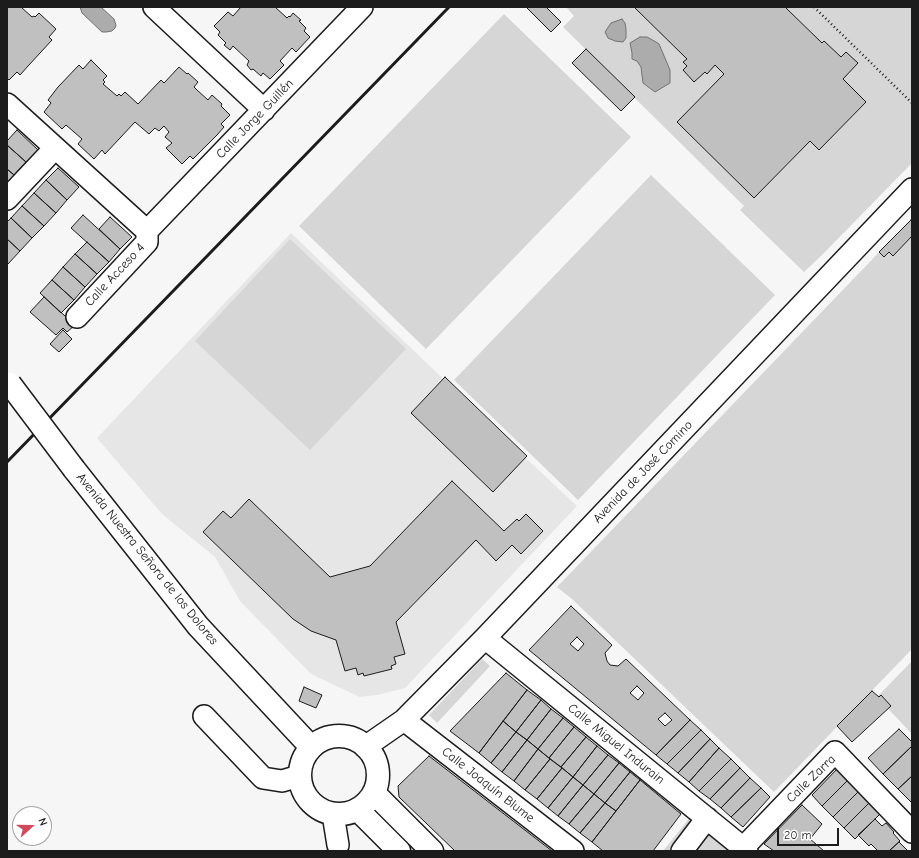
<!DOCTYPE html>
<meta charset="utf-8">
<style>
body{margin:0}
#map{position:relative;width:919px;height:858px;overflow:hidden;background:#f6f6f6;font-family:"Comic Neue",sans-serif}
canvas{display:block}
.frame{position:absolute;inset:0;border:8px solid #1c1c1c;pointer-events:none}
.north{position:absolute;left:12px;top:806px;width:40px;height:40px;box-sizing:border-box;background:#fff;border:1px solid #a4a4a4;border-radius:50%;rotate:69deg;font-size:11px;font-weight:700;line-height:16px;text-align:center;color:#1c1c1c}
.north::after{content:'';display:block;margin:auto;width:14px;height:18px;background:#d1495b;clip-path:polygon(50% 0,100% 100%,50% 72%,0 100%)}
.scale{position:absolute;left:777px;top:828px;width:62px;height:18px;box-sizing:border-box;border:2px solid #1c1c1c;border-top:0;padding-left:5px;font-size:12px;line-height:14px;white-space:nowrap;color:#1c1c1c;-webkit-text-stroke:3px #fff;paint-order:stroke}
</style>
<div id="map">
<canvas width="919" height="858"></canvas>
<div class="frame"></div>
<div class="north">N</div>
<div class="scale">20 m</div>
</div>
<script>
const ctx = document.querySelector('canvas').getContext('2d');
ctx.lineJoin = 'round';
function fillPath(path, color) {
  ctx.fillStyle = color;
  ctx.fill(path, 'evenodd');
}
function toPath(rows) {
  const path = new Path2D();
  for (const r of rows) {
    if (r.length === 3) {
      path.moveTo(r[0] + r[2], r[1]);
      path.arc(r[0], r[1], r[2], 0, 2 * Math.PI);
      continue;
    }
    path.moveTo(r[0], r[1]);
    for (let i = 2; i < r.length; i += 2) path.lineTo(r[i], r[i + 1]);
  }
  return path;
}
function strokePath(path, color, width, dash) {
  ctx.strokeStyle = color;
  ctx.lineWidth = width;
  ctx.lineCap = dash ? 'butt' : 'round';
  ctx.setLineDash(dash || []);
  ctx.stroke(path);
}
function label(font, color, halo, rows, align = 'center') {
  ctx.font = font + ' "Comic Neue",sans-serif';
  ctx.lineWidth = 4;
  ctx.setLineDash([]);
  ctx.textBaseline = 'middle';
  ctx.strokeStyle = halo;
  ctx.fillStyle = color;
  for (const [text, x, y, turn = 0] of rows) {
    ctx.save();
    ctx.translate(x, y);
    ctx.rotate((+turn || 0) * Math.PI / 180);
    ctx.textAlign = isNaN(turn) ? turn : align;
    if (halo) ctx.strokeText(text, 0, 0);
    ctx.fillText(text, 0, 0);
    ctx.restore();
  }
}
fillPath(toPath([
 [291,233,528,460,577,506,405,688,377,695,360,697,317,677,309,672,240,601,215,557,162,514,97,438]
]), '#e6e6e6');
fillPath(toPath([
 [566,7,912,7,912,163,822,255,804,272,740,210,744,206,563,27,574,16],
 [504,14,631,137,426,349,299,226],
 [651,175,775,295,578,500,454,380],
 [912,218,912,649,774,792,572,599,557,587],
 [290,239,406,349,310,450,195,341],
 [482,659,490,666,437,723,429,715],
 [912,661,912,734,877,697],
 [692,815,737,851,663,851]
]), '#d6d6d6');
const water = toPath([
 [80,7,101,7,114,19,116,25,115,28,112,31,106,32,102,32,82,13,80,7],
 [622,19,625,23,626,29,626,38,623,42,615,41,608,38,605,32,611,23,622,19],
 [640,37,647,37,656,42,659,44,670,70,670,83,655,92,643,83,641,67,637,61,632,59,632,53,630,43,640,37]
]);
fillPath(water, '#acacac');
strokePath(water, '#727272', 1);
const building = toPath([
 [7,7,21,7,32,17,34,16,35,17,39,13,56,29,49,37,52,40,29,65,20,75,17,72,9,80,7,78,7,7],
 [241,7,275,7,287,18,289,16,290,17,293,13,301,20,299,21,306,28,304,31,310,37,296,52,292,48,280,61,284,65,270,79,263,73,261,76,253,69,251,70,247,65,249,61,233,46,230,50,224,45,226,43,218,35,220,32,214,26,228,12,233,16,241,7],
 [526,7,546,7,561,22,551,32,526,7],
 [634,7,785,7,822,43,824,41,841,57,846,52,858,63,843,79,866,102,819,150,810,141,754,198,677,122,724,74,715,65,707,74,705,72,694,82,683,70,687,66,683,62,687,59,634,7],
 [586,49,635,97,621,111,572,63,586,49],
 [91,60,107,76,103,80,105,82,103,84,117,96,119,94,121,96,125,92,138,104,161,80,164,83,179,67,187,74,188,73,198,82,194,87,197,90,208,100,212,95,222,104,221,106,230,115,221,124,224,127,217,135,193,159,190,156,182,164,166,148,172,143,165,137,169,132,164,126,159,131,155,128,149,134,135,122,105,154,102,150,94,159,78,144,82,139,66,125,62,129,44,112,51,103,48,100,58,87,79,65,83,69,91,60],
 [17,130,38,150,26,162,7,145,7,141,17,130],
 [7,145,26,162,14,175,7,169,7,145],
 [58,168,79,187,67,200,46,180,58,168],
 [7,169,14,175,7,183,7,169],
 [46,180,67,200,56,213,34,193,46,180],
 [34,193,56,213,44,226,22,206,34,193],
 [22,206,44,226,32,238,11,218,22,206],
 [83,215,120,249,109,262,71,228,83,215],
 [110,217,132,237,120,249,99,229,110,217],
 [11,218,32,238,20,251,7,239,7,222,11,218],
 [911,220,912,221,912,236,893,256,889,252,884,257,879,252,911,220],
 [7,239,20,251,8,264,7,263,7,239],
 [87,242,109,262,97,274,75,254,87,242],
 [75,254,97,274,85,287,63,267,75,254],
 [63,267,85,287,74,300,52,280,63,267],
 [52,280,74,300,61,313,40,293,52,280],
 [44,297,75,325,67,332,63,328,56,335,30,312,44,297],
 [63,330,72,339,59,352,50,344,63,330],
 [445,377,527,456,493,492,411,413,445,377],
 [452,481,504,531,517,519,519,521,526,514,543,531,521,554,512,545,496,561,476,540,396,622,405,654,394,657,396,664,391,666,392,669,364,676,363,673,358,675,356,668,345,671,336,640,311,631,293,619,203,532,223,511,231,518,249,499,330,577,370,566,452,481],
 [571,606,612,645,605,653,607,661,610,665,618,666,626,659,690,720,656,755,529,650,571,606],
 [577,637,584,644,578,651,570,644,577,637],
 [637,686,644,693,638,700,630,693,637,686],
 [665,713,672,720,665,726,658,719,665,713],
 [506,673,527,690,479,753,450,731,506,673],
 [304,687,322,695,316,708,299,701,304,687],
 [527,690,541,700,516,732,503,721,527,690],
 [872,691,879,697,881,695,891,706,852,742,837,726,872,691],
 [541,700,551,709,527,740,516,732,541,700],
 [551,709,563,718,538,749,527,740,551,709],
 [563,718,574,727,549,758,538,749,563,718],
 [690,720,701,730,667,764,656,755,690,720],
 [503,721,516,732,491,763,479,753,503,721],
 [574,727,586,737,561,767,549,758,574,727],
 [899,729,912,742,912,746,883,774,868,758,899,729],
 [701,730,710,739,678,773,667,764,701,730],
 [516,732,527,740,502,772,491,763,516,732],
 [586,737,597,746,573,777,561,767,586,737],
 [710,739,719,748,689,782,678,773,710,739],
 [527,740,538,749,514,781,502,772,527,740],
 [597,746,608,755,583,785,573,777,597,746],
 [912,746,912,776,898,789,883,774,912,746],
 [719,748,731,759,699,791,689,782,719,748],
 [538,749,550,759,525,790,514,781,538,749],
 [608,755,619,763,594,794,583,785,608,755],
 [429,756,552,851,455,851,399,797,398,786,429,756],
 [550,759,562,768,537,799,525,790,550,759],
 [731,759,740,768,710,799,699,791,731,759],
 [619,763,630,772,605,803,594,794,619,763],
 [839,767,850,778,822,806,812,795,839,767],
 [562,768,573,777,548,808,537,799,562,768],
 [740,768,750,778,721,808,710,799,740,768],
 [630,772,640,780,616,811,605,803,630,772],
 [912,776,912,803,898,789,912,776],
 [573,777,583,785,558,816,548,808,573,777],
 [750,778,761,788,731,817,721,808,750,778],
 [850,778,860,790,833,817,822,806,850,778],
 [640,780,681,814,653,851,603,851,592,842,640,780],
 [583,785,594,794,569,824,558,816,583,785],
 [761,788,770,797,743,827,731,817,761,788],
 [860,790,871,801,844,828,833,817,860,790],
 [594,794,605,803,580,833,569,824,594,794],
 [871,801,882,812,855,839,844,828,871,801],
 [605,803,616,811,592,842,580,833,605,803],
 [802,805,822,824,810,839,824,851,774,851,764,844,802,805],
 [875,819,882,826,886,823,894,832,893,833,900,841,889,851,878,851,871,844,869,846,858,835,875,819],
 [899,842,908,851,889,851,899,842]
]);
fillPath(building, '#c0c0c0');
strokePath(building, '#1c1c1c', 1);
const minor = toPath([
 [154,7,264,110],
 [7,104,147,231],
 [7,199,55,148],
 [147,231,362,7],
 [77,317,147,242,147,231],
 [485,638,747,851],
 [204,716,263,778,282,781,299,776],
 [404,720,573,851],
 [365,747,404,720,485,638,912,189],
 [333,814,338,845],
 [743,848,835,752,912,832],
 [682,851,707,818]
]);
const major = toPath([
 [74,469,198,626,311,747],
 [339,775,39],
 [374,793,432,851],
 [358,810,399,851]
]);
strokePath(minor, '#1c1c1c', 24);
strokePath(major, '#1c1c1c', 25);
strokePath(toPath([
 [814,7,912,103]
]), '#1c1c1c', 2.5, [1, 3]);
strokePath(minor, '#fff', 21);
strokePath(major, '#fff', 22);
strokePath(toPath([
 [7,462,449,7]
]), '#1c1c1c', 3);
const majorBridge = toPath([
 [10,384,74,469]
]);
strokePath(majorBridge, '#1c1c1c', 25, []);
strokePath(majorBridge, '#fff', 22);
label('13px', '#1c1c1c', '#fff', [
 ["Calle Jorge Guillén",255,119,-46],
 ["Calle Acceso 4",115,275,-47],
 ["Avenida de José Comino",643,472,-46],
 ["Avenida Nuestra Señora de los Dolores",147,559,51],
 ["Calle Miguel Indurain",616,744,39],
 ["Calle Zarra",811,779,-44],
 ["Calle Joaquín Blume",488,785,38]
]);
</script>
